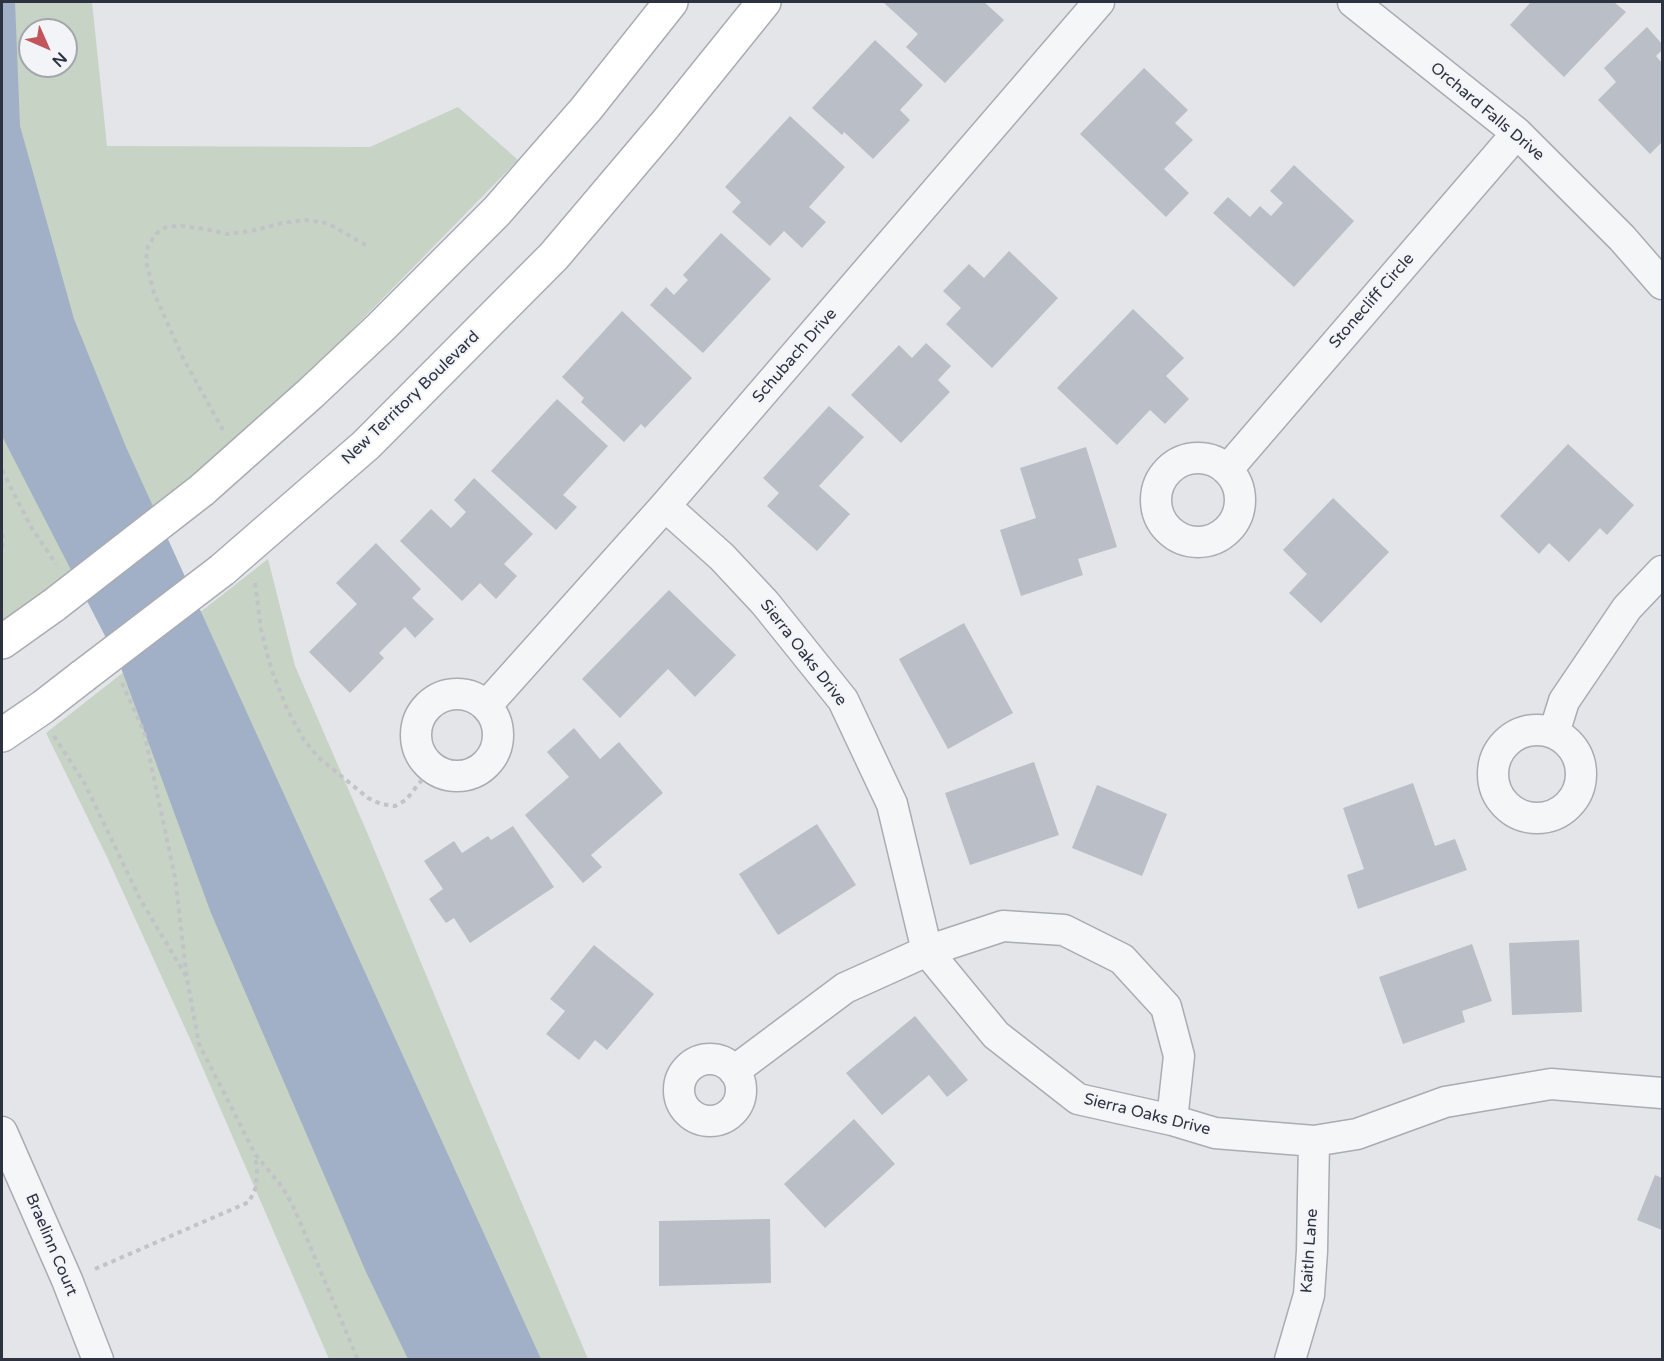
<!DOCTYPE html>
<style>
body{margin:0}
#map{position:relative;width:1664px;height:1361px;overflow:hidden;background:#e3e5e9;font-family:"Varela Round",sans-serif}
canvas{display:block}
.frame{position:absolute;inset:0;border:3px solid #2c3240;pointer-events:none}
.north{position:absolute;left:18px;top:18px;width:60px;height:60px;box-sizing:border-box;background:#f2f4f7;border:2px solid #a3a6ae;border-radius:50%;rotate:135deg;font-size:16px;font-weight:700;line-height:24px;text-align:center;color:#2c3240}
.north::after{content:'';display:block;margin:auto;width:21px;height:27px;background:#c2545d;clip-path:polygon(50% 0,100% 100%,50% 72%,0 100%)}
</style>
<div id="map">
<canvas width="1664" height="1361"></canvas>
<div class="frame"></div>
<div class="north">N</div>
</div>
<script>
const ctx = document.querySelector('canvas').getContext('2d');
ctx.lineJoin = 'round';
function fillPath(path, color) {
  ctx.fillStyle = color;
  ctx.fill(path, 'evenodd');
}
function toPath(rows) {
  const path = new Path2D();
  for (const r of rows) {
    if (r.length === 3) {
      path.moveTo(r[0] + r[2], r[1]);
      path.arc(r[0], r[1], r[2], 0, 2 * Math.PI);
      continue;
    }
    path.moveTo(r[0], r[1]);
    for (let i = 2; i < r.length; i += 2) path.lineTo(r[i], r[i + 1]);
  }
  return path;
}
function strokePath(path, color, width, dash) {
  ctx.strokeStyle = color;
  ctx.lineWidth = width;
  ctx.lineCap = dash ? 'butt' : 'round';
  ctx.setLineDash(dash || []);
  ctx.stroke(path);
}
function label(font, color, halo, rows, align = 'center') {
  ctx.font = font + ' "Varela Round",sans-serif';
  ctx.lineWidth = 4.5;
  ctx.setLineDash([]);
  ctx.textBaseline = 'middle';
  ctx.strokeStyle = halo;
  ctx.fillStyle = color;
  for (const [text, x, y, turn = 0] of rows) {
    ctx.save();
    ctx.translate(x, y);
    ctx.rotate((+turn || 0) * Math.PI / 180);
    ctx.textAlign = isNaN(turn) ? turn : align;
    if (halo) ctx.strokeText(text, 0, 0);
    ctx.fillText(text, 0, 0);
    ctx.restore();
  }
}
fillPath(toPath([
 [2,2,92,2,107,146,370,147,458,107,518,160,345,337,219,458,2,627],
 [30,30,66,30,66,66,30,66],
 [268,559,295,666,369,837,470,1081,588,1359,329,1359,191,1041,107,857,46,733]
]), '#c7d3c4');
fillPath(toPath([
 [2,2,15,2,20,126,74,319,126,447,541,1359,408,1359,366,1272,211,913,120,665,2,436]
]), '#a1b0c6');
fillPath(toPath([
 [883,2,984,2,1004,20,945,83,906,47,918,34],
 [1528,2,1614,2,1626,12,1564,77,1510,25,1530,3],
 [1647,27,1662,44,1662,50,1656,56,1662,63,1662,142,1650,154,1598,100,1616,82,1604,68],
 [875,40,923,85,900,110,910,120,873,159,844,132,842,135,812,108],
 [1144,68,1188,110,1175,123,1193,140,1164,169,1189,193,1166,217,1080,134],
 [790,116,845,167,809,207,826,222,802,248,784,231,770,246,732,212,741,202,725,187],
 [1294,165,1354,221,1294,287,1213,213,1228,197,1250,217,1260,206,1271,216,1283,203,1270,191],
 [721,233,771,279,703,353,650,305,666,287,674,295,688,280,683,275],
 [1009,251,1058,298,992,368,946,324,961,308,943,291,969,264,984,278],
 [1133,309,1184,358,1166,376,1189,399,1165,424,1150,410,1117,445,1057,388],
 [622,311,692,378,645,428,641,424,624,442,581,402,584,398,562,377],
 [926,343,951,366,938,380,950,392,901,443,851,395,899,345,912,358],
 [557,399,608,446,563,495,577,507,556,530,491,471],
 [829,406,864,437,819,486,850,514,817,551,767,506,779,493,763,478],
 [1568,444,1634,505,1607,535,1600,528,1569,562,1549,543,1539,554,1500,516],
 [1086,447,1117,547,1078,559,1083,575,1021,596,1000,530,1036,518,1020,468],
 [474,478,533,534,504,564,517,576,496,599,480,583,462,601,400,541,431,509,451,528,466,512,454,500],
 [1333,498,1389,552,1321,623,1289,593,1307,574,1283,550],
 [376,543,421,589,412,598,434,619,415,638,405,627,379,653,384,658,350,693,309,652,357,604,336,583],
 [669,590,736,655,695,697,668,669,620,718,582,679],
 [964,623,1013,713,948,749,899,659],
 [574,728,600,759,619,742,663,793,591,855,602,867,583,883,525,815,569,777,547,752],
 [1034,762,1059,835,970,865,945,793],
 [1413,783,1435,846,1455,839,1467,870,1358,909,1347,875,1364,869,1343,808],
 [1097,785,1167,814,1142,876,1072,848],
 [817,824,856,885,778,935,739,874],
 [513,826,554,887,470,943,454,918,446,923,429,899,443,889,424,861,454,841,462,853,488,836,491,840],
 [1579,940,1582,1012,1512,1015,1509,943],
 [1472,944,1492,1001,1462,1011,1465,1022,1403,1044,1379,977],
 [594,945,654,994,607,1050,595,1040,579,1060,546,1034,565,1011,550,999],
 [915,1016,968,1080,947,1097,929,1075,882,1115,846,1073],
 [854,1119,895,1164,825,1228,784,1184],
 [1655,1175,1662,1178,1662,1230,1637,1220],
 [770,1219,771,1283,659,1286,659,1221]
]), '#babec6');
const minor = toPath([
 [1353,2,1517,133,1622,238,1662,284],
 [1198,500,42],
 [1227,470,1517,133],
 [665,506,722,557,765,603,843,700,892,804,927,951,996,1035,1078,1099,1172,1120,1215,1133,1314,1141,1357,1134,1445,1102,1551,1084,1662,1093],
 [457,735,41],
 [486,706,665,506,1099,2],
 [1537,774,44],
 [1554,733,1564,701,1627,608,1662,571],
 [710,1090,31],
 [734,1071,845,988,927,951,1003,926,1064,930,1122,959,1166,1007,1179,1056,1172,1120],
 [2,1132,67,1280,98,1360],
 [1290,1360,1309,1295,1312,1251,1314,1141]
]);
const secondary = toPath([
 [202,490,311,393,381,327,497,211,586,109,671,2],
 [222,570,366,445,554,256,664,126,764,2],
 [2,642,54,605],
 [2,735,43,707,83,676]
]);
strokePath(minor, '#a8acb3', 33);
strokePath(secondary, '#a8acb3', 36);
strokePath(toPath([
 [223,430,184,360,154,293,146,261,148,246,156,234,166,227,181,226,205,229,227,234,251,231,282,223,305,220,327,223,369,247],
 [2,470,31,527,56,564],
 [2,534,3,539,2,551],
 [255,583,261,630,271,668,287,709,304,740,318,757,368,798,381,804,395,806,406,800,432,767],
 [122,683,144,732,175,877,187,979,199,1044,255,1154,283,1188,294,1208,358,1360],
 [54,736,85,784,140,899,186,976],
 [95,1269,249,1202,256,1187,257,1170,255,1155]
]), '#c1c3c8', 4, [4.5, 4.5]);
strokePath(minor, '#f5f6f8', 30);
strokePath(secondary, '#fff', 33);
const secondaryBridge = toPath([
 [54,605,202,490],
 [83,676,222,570]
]);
strokePath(secondaryBridge, '#a8acb3', 36, []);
strokePath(secondaryBridge, '#fff', 33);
label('16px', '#2c3240', '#f2f4f7', [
 ["Orchard Falls Drive",1487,112,40],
 ["Stonecliff Circle",1372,301,-49],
 ["Schubach Drive",795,356,-49],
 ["New Territory Boulevard",411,398,-44],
 ["Sierra Oaks Drive",803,653,52],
 ["Sierra Oaks Drive",1147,1115,14],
 ["Braelinn Court",51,1245,67],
 ["Kaitln Lane",1310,1251,-86]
]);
</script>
